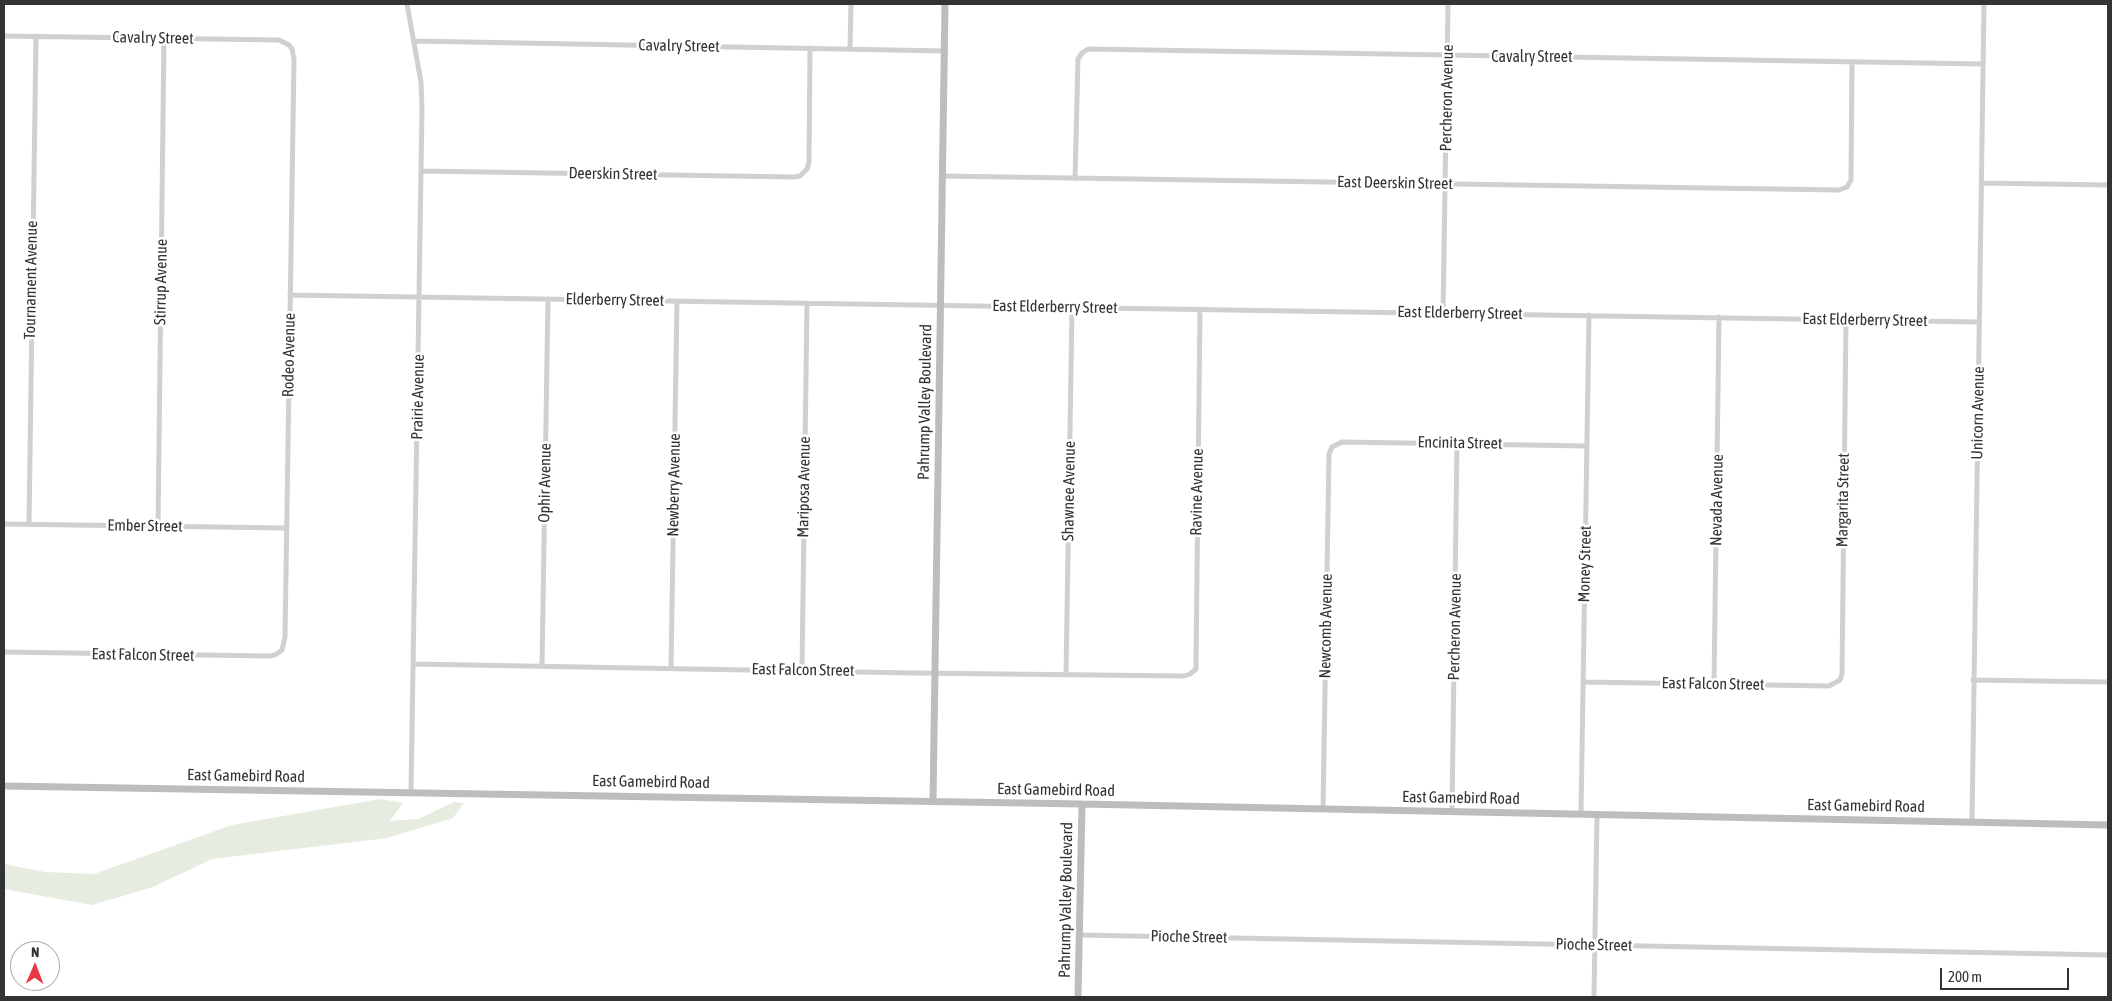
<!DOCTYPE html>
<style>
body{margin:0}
#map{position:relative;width:2112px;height:1001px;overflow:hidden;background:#fff;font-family:"Asap Condensed",sans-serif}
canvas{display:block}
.frame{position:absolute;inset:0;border:5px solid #333;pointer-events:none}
.north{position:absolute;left:10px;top:941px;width:50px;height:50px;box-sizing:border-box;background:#fff;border:1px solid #adadad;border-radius:50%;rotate:1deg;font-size:14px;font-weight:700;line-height:20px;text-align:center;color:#333}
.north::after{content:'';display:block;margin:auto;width:18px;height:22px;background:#e63946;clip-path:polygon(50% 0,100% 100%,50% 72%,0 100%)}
.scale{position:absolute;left:1940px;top:968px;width:129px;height:22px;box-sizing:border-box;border:2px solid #333;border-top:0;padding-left:6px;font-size:15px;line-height:18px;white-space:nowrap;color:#333;-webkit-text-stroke:4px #fff;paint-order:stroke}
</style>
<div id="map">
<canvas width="2112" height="1001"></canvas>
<div class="frame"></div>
<div class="north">N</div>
<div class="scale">200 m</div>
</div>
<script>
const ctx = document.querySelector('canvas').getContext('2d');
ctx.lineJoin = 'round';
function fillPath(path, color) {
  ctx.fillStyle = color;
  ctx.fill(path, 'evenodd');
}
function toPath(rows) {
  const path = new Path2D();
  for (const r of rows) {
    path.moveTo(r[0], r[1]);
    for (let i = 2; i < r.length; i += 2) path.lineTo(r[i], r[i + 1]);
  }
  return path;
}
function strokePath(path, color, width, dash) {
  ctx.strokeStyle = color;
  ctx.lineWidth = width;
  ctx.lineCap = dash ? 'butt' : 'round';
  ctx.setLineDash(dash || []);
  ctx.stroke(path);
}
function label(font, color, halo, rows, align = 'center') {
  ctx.font = font + ' "Asap Condensed",sans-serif';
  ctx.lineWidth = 5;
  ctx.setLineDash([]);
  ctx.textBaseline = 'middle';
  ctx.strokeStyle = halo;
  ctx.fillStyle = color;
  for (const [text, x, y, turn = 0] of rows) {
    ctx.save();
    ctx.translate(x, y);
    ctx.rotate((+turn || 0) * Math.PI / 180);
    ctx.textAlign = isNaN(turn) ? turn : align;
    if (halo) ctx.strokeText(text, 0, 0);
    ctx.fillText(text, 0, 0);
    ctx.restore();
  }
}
fillPath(toPath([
 [380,799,403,803,390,821,418,819,454,802,464,803,453,818,387,838,212,859,153,887,92,905,4,889,4,864,45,872,94,874,232,825]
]), '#e6ecdf');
strokePath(toPath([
 [407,4,421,82,422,109,411,792],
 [4,36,279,40,289,45,292,49,294,59,285,637,282,650,275,655,269,656,4,652],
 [414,41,945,51],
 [850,49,851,4],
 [421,171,794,177,800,176,807,169,809,162,810,48],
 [942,176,1839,190,1847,187,1851,180,1852,62],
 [1075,179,1078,59,1082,53,1088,49,1983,64],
 [1981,183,2108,185],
 [290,295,1979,322],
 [1443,313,1448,4],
 [4,524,286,528],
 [29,524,36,37],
 [158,526,164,38],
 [414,664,913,673,1184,676,1190,674,1196,669,1196,662,1200,309],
 [542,666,548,299],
 [671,668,677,301],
 [802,670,807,303],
 [1066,675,1072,308],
 [1973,680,2108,682],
 [1583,682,1829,686,1840,680,1842,674,1846,319],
 [1714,684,1719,317],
 [1323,809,1329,454,1332,447,1342,442,1587,446],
 [1452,811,1457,443],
 [1581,814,1589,315],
 [1972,822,1984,4],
 [1080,935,2108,955],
 [1594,997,1597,814]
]), '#d0d0d0', 5);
strokePath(toPath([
 [4,786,1082,804,2108,825],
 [933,801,945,4],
 [1078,997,1082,804]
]), '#bdbdbd', 7);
label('16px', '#333', '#fff', [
 ["Cavalry Street",153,38,1],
 ["Cavalry Street",679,46,1],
 ["Cavalry Street",1532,57],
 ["Percheron Avenue",1447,98,-89],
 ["Deerskin Street",613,174,1],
 ["East Deerskin Street",1395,183,1],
 ["Tournament Avenue",31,280,-89],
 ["Stirrup Avenue",161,282,-89],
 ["Elderberry Street",615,300,1],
 ["East Elderberry Street",1055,307,1],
 ["East Elderberry Street",1460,313,1],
 ["East Elderberry Street",1865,320,1],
 ["Rodeo Avenue",289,355,-89],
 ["Prairie Avenue",418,397,-89],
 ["Pahrump Valley Boulevard",925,402,-89],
 ["Unicorn Avenue",1978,413,-89],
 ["Encinita Street",1460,443,1],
 ["Ophir Avenue",545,483,-89],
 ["Newberry Avenue",674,485,-89],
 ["Mariposa Avenue",804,487,-89],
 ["Shawnee Avenue",1069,491,-89],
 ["Ravine Avenue",1197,492,-89],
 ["Nevada Avenue",1717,500,-89],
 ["Margarita Street",1843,500,-89],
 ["Ember Street",145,526,1],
 ["Money Street",1585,564,-89],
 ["Newcomb Avenue",1326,626,-89],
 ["Percheron Avenue",1455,627,-89],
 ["East Falcon Street",143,655,1],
 ["East Falcon Street",803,670,1],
 ["East Falcon Street",1713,684,1],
 ["East Gamebird Road",246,776,1],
 ["East Gamebird Road",651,782,1],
 ["East Gamebird Road",1056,790,1],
 ["East Gamebird Road",1461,798,1],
 ["East Gamebird Road",1866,806,1],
 ["Pahrump Valley Boulevard",1066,900,-89],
 ["Pioche Street",1189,937,1],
 ["Pioche Street",1594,945,1]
]);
</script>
